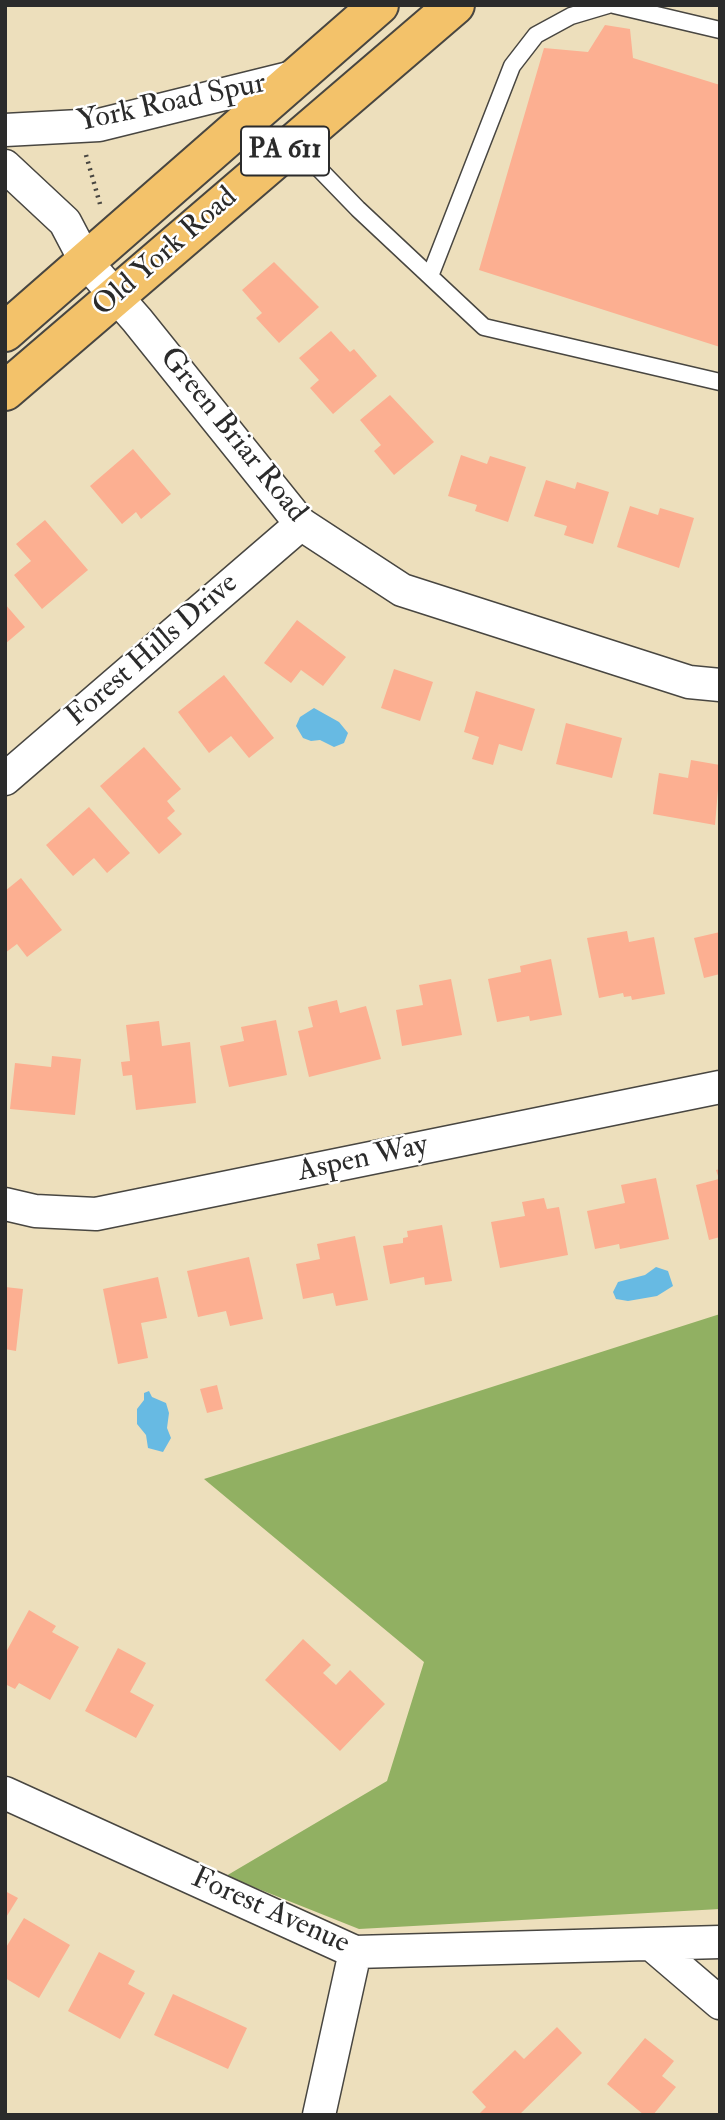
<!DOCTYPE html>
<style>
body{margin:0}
#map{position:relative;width:725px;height:2120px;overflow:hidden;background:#eddfbc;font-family:"IM FELL Double Pica",serif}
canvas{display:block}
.frame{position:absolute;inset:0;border:7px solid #2b2b2b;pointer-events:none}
</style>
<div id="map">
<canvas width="725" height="2120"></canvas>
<div class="frame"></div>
</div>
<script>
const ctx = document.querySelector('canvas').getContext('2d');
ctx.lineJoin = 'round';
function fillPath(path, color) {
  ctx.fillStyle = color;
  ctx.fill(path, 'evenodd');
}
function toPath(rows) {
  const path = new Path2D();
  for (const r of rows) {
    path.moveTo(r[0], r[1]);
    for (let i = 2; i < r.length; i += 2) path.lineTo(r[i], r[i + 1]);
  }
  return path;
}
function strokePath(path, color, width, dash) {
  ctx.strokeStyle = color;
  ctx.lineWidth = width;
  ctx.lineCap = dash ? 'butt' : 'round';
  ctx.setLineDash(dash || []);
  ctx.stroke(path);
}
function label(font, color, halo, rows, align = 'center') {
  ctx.font = font + ' "IM FELL Double Pica",serif';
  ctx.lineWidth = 5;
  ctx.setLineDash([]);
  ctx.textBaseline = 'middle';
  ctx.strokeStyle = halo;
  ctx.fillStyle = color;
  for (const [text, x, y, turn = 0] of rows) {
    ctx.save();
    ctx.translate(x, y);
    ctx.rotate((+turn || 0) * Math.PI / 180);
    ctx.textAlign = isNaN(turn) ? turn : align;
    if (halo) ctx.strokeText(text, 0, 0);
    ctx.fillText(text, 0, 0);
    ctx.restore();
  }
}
fillPath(toPath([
 [720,1314,720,1909,359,1929,226,1876,387,1781,424,1662,204,1479]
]), '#91b062');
fillPath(toPath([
 [314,708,339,722,348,733,344,743,334,747,320,740,311,741,303,738,296,726,300,717],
 [656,1267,668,1271,673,1286,657,1296,628,1301,616,1299,613,1292,618,1282,645,1275],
 [149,1391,152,1397,166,1403,169,1413,167,1428,171,1438,163,1452,148,1448,146,1435,137,1424,137,1409,144,1400,144,1393]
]), '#67bae3');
fillPath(toPath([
 [605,25,630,29,633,58,720,85,720,347,479,270,544,48,588,52],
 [274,262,319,307,279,343,256,318,262,313,242,290],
 [331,331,350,352,354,349,377,376,333,414,310,388,319,380,299,358],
 [390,395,434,442,394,475,374,451,381,445,360,420],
 [133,449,171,494,141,519,136,512,122,524,90,486],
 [461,455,487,464,490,456,526,467,508,522,475,511,477,505,448,496],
 [546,480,575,489,577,482,609,492,593,544,564,535,567,526,534,516],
 [630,506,658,515,660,508,694,518,679,568,617,547],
 [45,520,88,570,42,609,14,575,31,561,16,544],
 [5,604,25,627,5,644],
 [297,620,346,657,323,686,301,670,291,683,264,663],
 [394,669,433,682,420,721,381,708],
 [224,675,274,738,249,758,231,736,209,753,178,712],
 [476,691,535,709,522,751,499,744,493,765,472,759,479,737,464,732],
 [566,723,622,738,612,778,556,764],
 [144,747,181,789,167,801,175,811,167,818,182,834,159,854,100,786],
 [691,760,720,765,715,825,653,814,659,773,688,778],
 [89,807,130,853,107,873,94,858,73,876,46,845],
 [21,878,62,930,27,957,17,944,5,953,5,891],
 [627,931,629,942,654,937,665,994,632,1000,631,996,624,997,623,993,599,998,587,938],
 [720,932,720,974,704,978,694,938],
 [551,959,562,1015,530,1021,529,1016,497,1022,488,979,521,972,520,966],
 [451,979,462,1035,402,1046,396,1010,423,1005,419,985],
 [337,1000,340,1013,366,1006,381,1059,309,1077,298,1031,313,1027,308,1007],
 [276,1020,287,1075,229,1087,220,1046,244,1041,241,1027],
 [159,1021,162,1046,190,1042,196,1103,136,1110,132,1075,123,1076,121,1062,130,1061,126,1025],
 [52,1056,81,1059,75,1115,10,1109,15,1063,51,1067],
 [720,1169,720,1237,709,1240,696,1185,719,1179,716,1170],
 [656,1178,669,1239,620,1249,619,1244,595,1249,587,1211,625,1203,621,1185],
 [544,1198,547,1209,559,1207,568,1255,500,1268,491,1222,525,1216,522,1202],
 [442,1225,452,1281,425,1285,424,1277,390,1284,383,1246,403,1243,403,1238,408,1237,407,1231],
 [355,1236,368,1300,336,1306,333,1293,303,1299,296,1264,320,1259,317,1244],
 [249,1257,263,1319,230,1326,226,1311,198,1317,187,1271],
 [158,1277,167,1318,141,1323,148,1358,118,1364,103,1289],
 [5,1287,23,1289,16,1351,5,1349],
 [217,1385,223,1409,207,1413,200,1389],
 [29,1610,56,1626,52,1632,79,1647,50,1700,19,1683,15,1689,5,1684,5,1654],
 [303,1639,331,1665,323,1673,336,1685,350,1670,385,1704,340,1751,265,1680],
 [118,1648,146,1663,130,1692,154,1705,136,1738,85,1711],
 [5,1891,18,1898,5,1919],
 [24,1918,70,1945,39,1998,5,1978,5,1949],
 [99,1952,135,1971,128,1984,145,1993,120,2039,68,2011],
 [173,1994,247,2028,228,2069,154,2035],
 [557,2027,582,2053,519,2115,478,2115,486,2107,472,2092,515,2050,524,2059],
 [645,2038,674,2061,662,2076,676,2087,653,2115,644,2115,607,2084]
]), '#fcaf91');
const service = toPath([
 [614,5,720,30],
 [294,143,358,209,484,327,720,382],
 [430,276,512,66,536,35,571,16,608,5]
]);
const minor = toPath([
 [5,130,99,125,297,76],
 [5,166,65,222,86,262,137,320,301,524,402,590,689,682,720,685],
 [5,779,301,524],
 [5,1204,35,1211,96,1214,720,1087],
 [5,1793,355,1952,720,1942],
 [651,1944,720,2003],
 [319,2115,355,1952]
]);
const trunk = toPath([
 [5,332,379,5],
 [5,391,455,5]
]);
strokePath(service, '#484641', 19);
strokePath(minor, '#484641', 35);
strokePath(trunk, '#484641', 42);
strokePath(toPath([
 [86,155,100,204]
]), '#484641', 4.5, [2, 5]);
strokePath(service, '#fff', 16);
strokePath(minor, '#fff', 32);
strokePath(trunk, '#f3c26a', 38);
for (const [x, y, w] of [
 [285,151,88]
]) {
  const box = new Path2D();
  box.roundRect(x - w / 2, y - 24.5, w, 49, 5);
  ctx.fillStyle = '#fff';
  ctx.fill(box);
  strokePath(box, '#2b2b2b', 2);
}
label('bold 28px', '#2b2b2b', null, [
 ["PA 611",285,151]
]);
label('30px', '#2b2b2b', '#fff', [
 ["York Road Spur",172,104,-12],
 ["Old York Road",166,253,-41],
 ["Green Briar Road",232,436,51],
 ["Forest Hills Drive",153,651,-41],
 ["Aspen Way",363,1160,-12],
 ["Forest Avenue",270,1912,24]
]);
</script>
